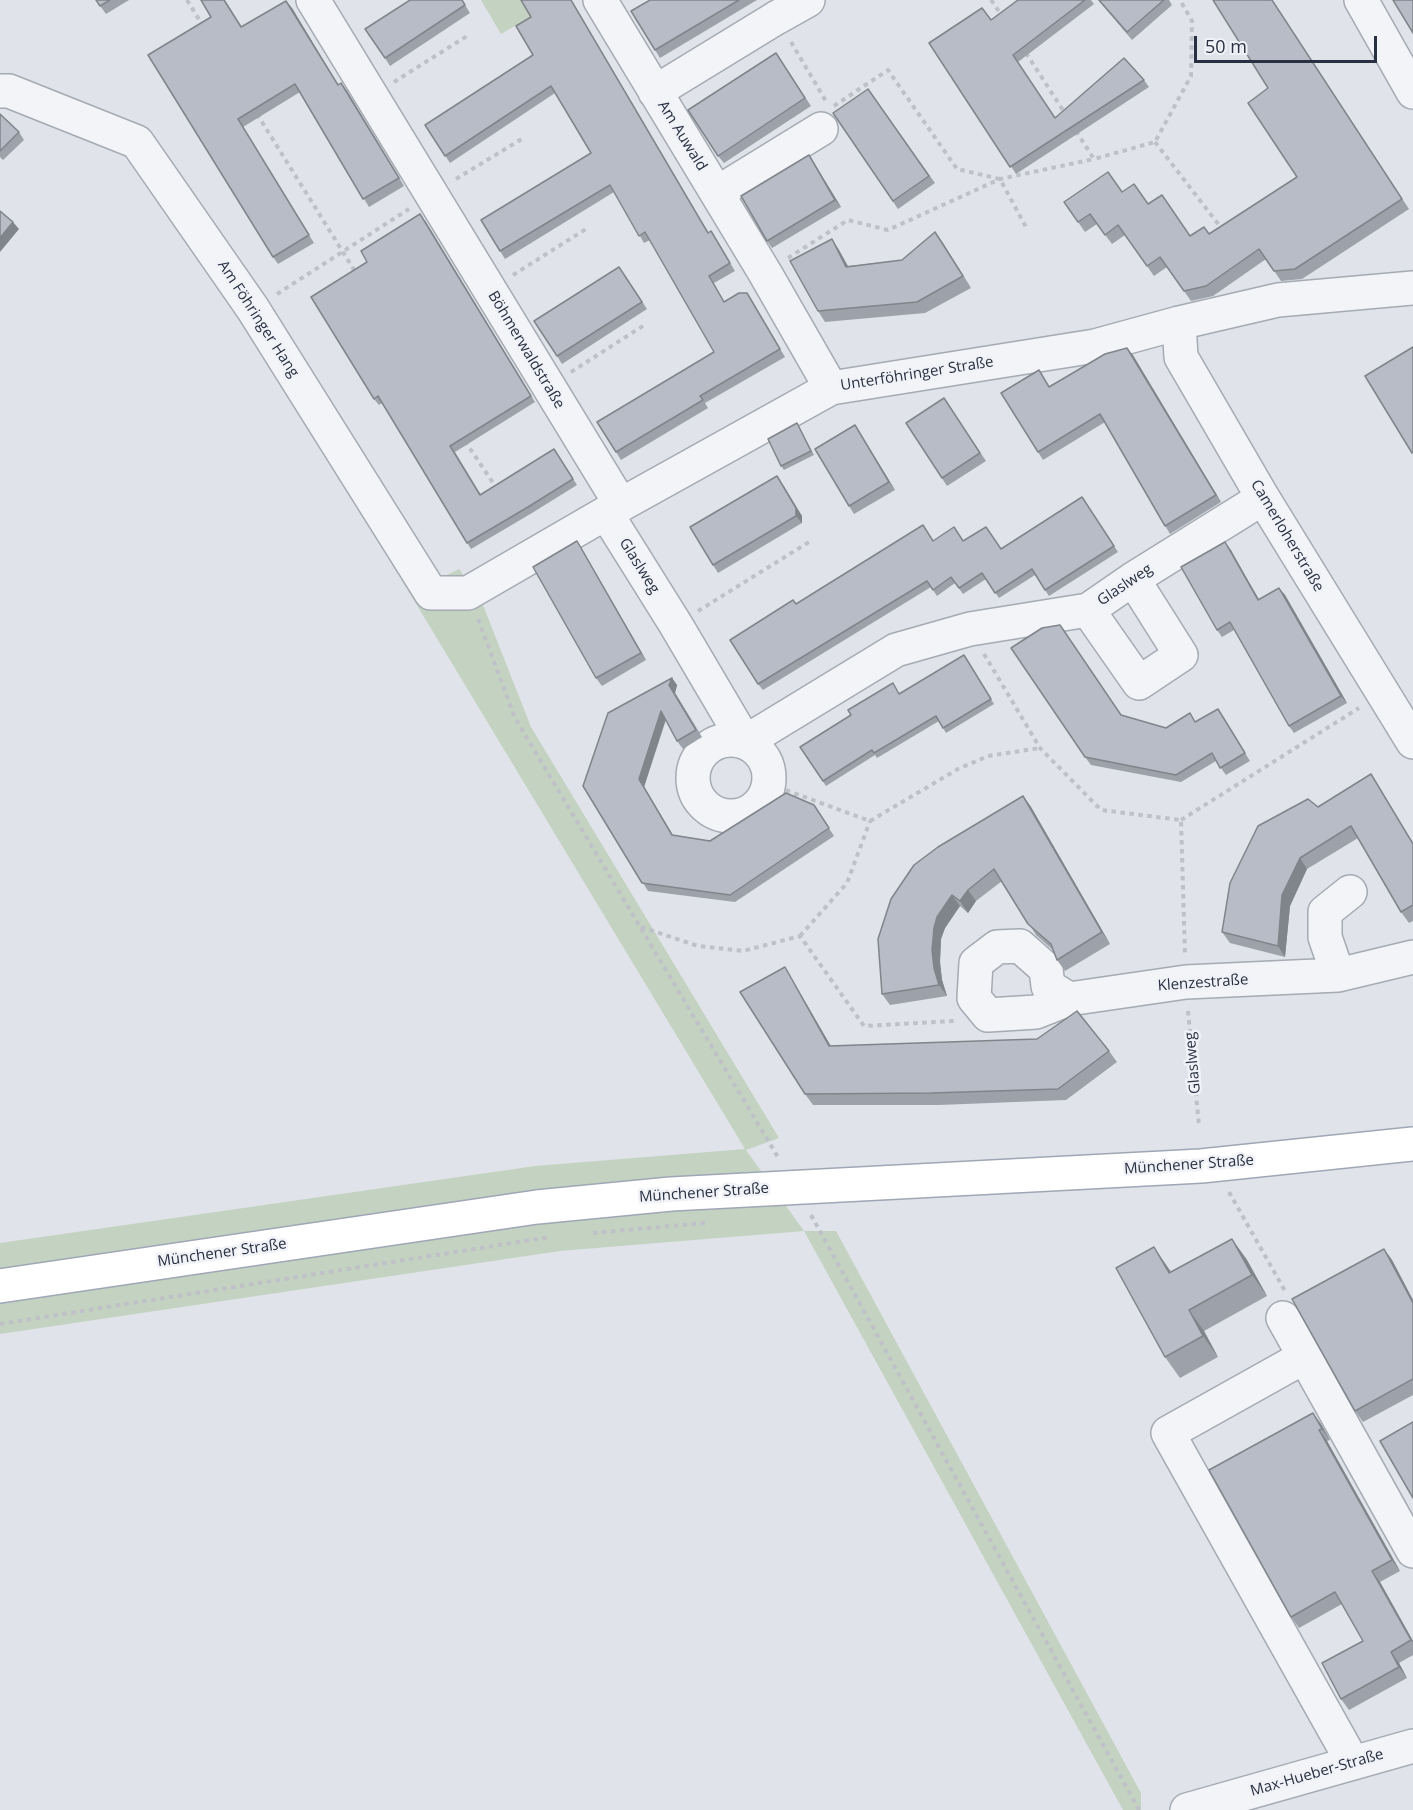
<!DOCTYPE html>
<meta charset="utf-8">
<style>
body{margin:0}
#map{position:relative;width:1413px;height:1810px;overflow:hidden;background:#e0e3e9;font-family:"Open Sans",sans-serif}
canvas{display:block}
.scale{position:absolute;left:1194px;top:36px;width:183px;height:27px;box-sizing:border-box;border:3px solid #293041;border-top:0;padding-left:8px;font-size:18px;line-height:21px;white-space:nowrap;color:#293041;-webkit-text-stroke:4px #f0f2f7;paint-order:stroke}
</style>
<div id="map">
<canvas width="1413" height="1810"></canvas>
<div class="scale">50 m</div>
</div>
<script>
const ctx = document.querySelector('canvas').getContext('2d');
ctx.lineJoin = 'round';
function fillPath(path, color) {
  ctx.fillStyle = color;
  ctx.fill(path, 'evenodd');
}
function toPath(rows) {
  const path = new Path2D();
  for (const r of rows) {
    if (r.length === 3) {
      path.moveTo(r[0] + r[2], r[1]);
      path.arc(r[0], r[1], r[2], 0, 2 * Math.PI);
      continue;
    }
    path.moveTo(r[0], r[1]);
    for (let i = 2; i < r.length; i += 2) path.lineTo(r[i], r[i + 1]);
  }
  return path;
}
function strokePath(path, color, width, dash) {
  ctx.strokeStyle = color;
  ctx.lineWidth = width;
  ctx.lineCap = dash ? 'butt' : 'round';
  ctx.setLineDash(dash || []);
  ctx.stroke(path);
}
function label(font, color, halo, rows, align = 'center') {
  ctx.font = font + ' "Open Sans",sans-serif';
  ctx.lineWidth = 5;
  ctx.setLineDash([]);
  ctx.textBaseline = 'middle';
  ctx.strokeStyle = halo;
  ctx.fillStyle = color;
  for (const [text, x, y, turn = 0] of rows) {
    ctx.save();
    ctx.translate(x, y);
    ctx.rotate((+turn || 0) * Math.PI / 180);
    ctx.textAlign = isNaN(turn) ? turn : align;
    if (halo) ctx.strokeText(text, 0, 0);
    ctx.fillText(text, 0, 0);
    ctx.restore();
  }
}
fillPath(toPath([
 [481,0,560,0,501,34],
 [243,317,433,582,459,569,481,600,531,727,779,1138,746,1150,804,1231,836,1231,1141,1793,1141,1810,1123,1810,804,1231,560,1251,0,1334,0,1243,535,1166,745,1149]
]), '#c4d3c1');
const minor = toPath([
 [313,0,621,505],
 [600,0,765,273,831,388],
 [1361,0,1413,92],
 [0,91,9,91,137,142,253,309,431,593,468,593,606,513,831,388,1095,346,1179,323,1278,300,1413,288],
 [655,92,776,18,808,0],
 [717,193,821,129],
 [1179,323,1181,357,1263,498,1413,742],
 [606,513,676,625,745,742,896,650,970,629,1088,610,1133,579,1263,498],
 [1088,610,1139,683,1181,655,1133,579],
 [731,778,38],
 [1350,892,1325,912,1325,937,1338,975,1413,957],
 [1069,999,1048,986,1046,969,1020,946,997,947,976,963,974,998,988,1015,1036,1012,1069,999,1186,982,1338,975],
 [1283,1318,1413,1551],
 [1304,1357,1168,1433,1353,1763],
 [1187,1810,1413,1746]
]);
const major = toPath([
 [0,1286,537,1207,671,1194,1201,1166,1413,1144]
]);
strokePath(minor, '#a5aab3', 36);
strokePath(major, '#9fa6b5', 36);
strokePath(toPath([
 [187,0,203,26],
 [991,0,1002,16],
 [791,42,827,103],
 [1026,53,1066,115],
 [394,82,467,36],
 [834,106,888,70,957,169,1000,179,1027,229],
 [257,114,356,273],
 [1076,131,1094,159,1155,142,1191,76,1192,21,1180,0],
 [1155,142,1222,229],
 [456,179,525,137],
 [788,258,848,220,888,230,1000,179,1094,159],
 [513,275,586,229],
 [277,294,409,209],
 [571,372,646,324],
 [465,441,497,489],
 [698,611,809,542],
 [478,619,515,718,779,1159],
 [984,654,1040,748,1101,810,1181,820,1185,955],
 [769,784,870,821],
 [1181,820,1359,708],
 [870,821,958,769,988,756,1040,748],
 [641,927,698,946,743,951,800,936,864,1026,955,1021],
 [800,936,847,883,870,821],
 [1188,1011,1199,1126],
 [1229,1192,1285,1291],
 [811,1215,1139,1810],
 [593,1233,705,1223],
 [0,1324,550,1237]
]), '#bec1c8', 4, [4.5, 4.5]);
strokePath(minor, '#f3f4f7', 33);
strokePath(major, '#fff', 33);
fillPath(toPath([
 [96,0,129,0,106,14],
 [225,0,242,27,292,8,338,85,341,83,347,91,404,186,369,207,300,92,243,127,314,243,278,264,273,257,211,17],
 [462,0,470,13,390,66,385,58],
 [650,0,757,0,660,58,655,50],
 [1018,0,1091,0,1094,4,1018,62,1055,118,1144,80,1149,87,1016,174,929,43,991,20],
 [1098,0,1169,0,1172,5,1132,40],
 [1213,0,1272,0,1409,209,1302,279,1281,281,1266,259,1213,296,1191,301,1167,267,1154,276,1125,235,1112,244,1097,224,1085,232,1078,222,1122,192,1148,204,1190,236,1209,234,1297,177,1268,88],
 [573,3,708,233,716,239,735,271,714,283,724,301,752,301,785,357,705,403,708,408,621,460,616,452,714,352,650,240,644,243,614,192,505,259,500,251,591,153,555,93,450,163,425,125,533,55],
 [776,53,811,106,724,163,718,156],
 [868,89,935,183,898,209,833,113],
 [0,114,19,132,24,140,3,160,0,157],
 [814,163,841,207,772,248,767,241],
 [425,220,535,402,455,452,481,495,554,449,577,485,532,513,471,549,382,403,379,405,374,399,367,262],
 [935,232,971,288,925,313,825,322,818,311,832,239,839,250,848,266,902,260],
 [624,274,647,309,562,364,557,356],
 [1127,348,1221,502,1170,534,1105,422,1043,460,1038,452,1049,386],
 [944,398,986,461,947,486,906,423],
 [797,423,814,455,784,470,781,466],
 [855,425,895,490,854,514,849,506],
 [782,483,802,516,802,523,718,573,713,565],
 [1082,497,1118,552,1049,596,1035,575,999,598,986,579,963,594,955,583,937,596,931,587,763,690,758,684,796,604,933,541,964,541,1001,549],
 [577,541,582,549,646,660,602,686,596,678],
 [1225,542,1259,599,1279,588,1285,595,1347,703,1294,733,1289,726,1234,630,1222,637,1217,630],
 [964,655,994,704,946,733,939,721,877,758,875,755,826,786,800,747,851,715,900,694],
 [672,678,677,685,675,693,702,737,683,749,677,741,666,720,644,787,673,835,710,841,814,805,834,836,735,902,648,891,583,786],
 [1121,715,1166,728,1223,717,1250,761,1226,775,1216,761,1181,782,1091,765,1085,757],
 [1378,786,1413,843,1413,921,1409,923,1401,912,1358,838,1307,869,1290,906,1285,957,1230,943,1222,932,1318,807],
 [1023,796,1031,807,1110,944,1065,971,1057,960,1054,951,1036,935,1002,881,976,901,968,913,960,906,945,928,941,939,940,962,942,980,947,996,890,1005,882,994],
 [792,979,831,1046,1109,1051,1117,1062,1066,1100,939,1105,813,1105,805,1094],
 [1232,1239,1247,1260,1267,1296,1204,1331,1218,1357,1180,1378,1165,1357,1169,1269,1171,1272],
 [1384,1249,1392,1260,1413,1300,1413,1395,1363,1422,1355,1411],
 [1313,1413,1321,1424,1330,1440,1327,1441,1400,1571,1380,1582,1413,1641,1413,1655,1399,1663,1407,1678,1349,1710,1341,1699,1363,1641,1342,1604,1299,1628,1291,1617]
]), '#9da2aa');
fillPath(toPath([
 [571,0,573,3,713,241,708,233],
 [286,1,292,8,343,93,338,85],
 [341,83,347,91,404,186,399,178],
 [809,155,814,163,841,207,835,200],
 [13,222,19,229,0,252,0,238],
 [935,232,943,243,971,288,963,276],
 [832,239,839,250,854,278,846,267],
 [1127,348,1133,355,1221,502,1216,495],
 [855,425,860,433,895,490,889,482],
 [777,476,802,516,802,523,796,516],
 [577,541,582,549,646,660,641,653],
 [1225,542,1231,550,1263,607,1258,600],
 [1279,588,1285,595,1347,703,1341,696],
 [672,678,677,685,675,693,702,737,669,685],
 [661,711,666,718,644,787,677,843,639,779],
 [1023,796,1031,807,1110,944,1102,932],
 [1300,858,1307,869,1290,906,1285,957,1278,946,1282,895],
 [968,890,976,901,968,913,960,901],
 [952,895,960,906,945,928,941,939,940,962,942,980,947,996,939,985,934,968,932,950,934,928,937,917],
 [785,967,792,979,837,1057,829,1046],
 [1232,1239,1247,1260,1267,1296,1252,1275],
 [1154,1247,1169,1269,1183,1295,1169,1273],
 [1384,1249,1392,1260,1413,1300,1413,1303],
 [1189,1310,1204,1331,1218,1357,1203,1336],
 [1313,1413,1321,1424,1330,1440,1322,1429],
 [1319,1430,1327,1441,1400,1571,1392,1560],
 [1372,1571,1380,1582,1413,1641,1413,1643],
 [1391,1652,1399,1663,1407,1678,1399,1667]
]), '#80848b');
const building = toPath([
 [96,0,110,0,100,6,96,0],
 [201,0,224,0,241,27,286,1,338,85,341,83,399,178,363,199,295,84,238,119,309,235,273,257,148,55,211,17,201,0],
 [410,0,462,0,465,5,385,58,365,29,410,0],
 [521,0,571,0,708,233,711,231,730,263,709,276,724,302,739,293,747,293,780,349,700,396,703,400,616,452,597,422,714,352,645,232,639,236,610,185,500,251,481,220,591,153,551,86,445,156,425,125,533,55,516,26,531,17,521,0],
 [650,0,739,0,655,50,631,11,650,0],
 [1018,0,1085,0,1013,55,1055,118,1124,58,1144,80,1010,167,929,43,982,8,991,20,1018,0],
 [1099,0,1164,0,1127,32,1099,0],
 [1213,0,1272,0,1402,199,1295,269,1274,271,1259,249,1206,286,1184,291,1160,257,1147,266,1118,225,1105,235,1090,214,1078,222,1064,202,1108,172,1122,192,1134,184,1148,204,1162,195,1190,236,1204,227,1209,234,1297,177,1248,103,1268,88,1213,0],
 [1393,0,1413,0,1413,33,1393,0],
 [776,53,805,98,718,156,688,110,776,53],
 [868,89,929,176,893,201,833,113,868,89],
 [0,114,19,132,0,151,0,114],
 [809,155,835,200,767,241,741,196,809,155],
 [0,211,13,222,0,238,0,211],
 [420,214,531,396,450,446,480,495,554,449,573,479,528,507,467,543,378,396,374,399,311,297,367,262,361,251,420,214],
 [935,232,963,276,917,302,818,311,790,261,832,239,846,267,902,260,935,232],
 [619,267,642,302,557,356,534,321,619,267],
 [1413,347,1413,453,1412,453,1365,376,1413,347],
 [1127,348,1216,495,1165,526,1100,414,1038,452,1001,393,1039,370,1049,387,1105,354,1127,348],
 [944,398,980,453,942,478,906,423,944,398],
 [797,423,811,451,781,466,768,439,797,423],
 [855,425,889,482,849,506,815,449,855,425],
 [777,476,796,508,796,516,713,565,690,527,777,476],
 [1082,497,1114,546,1045,590,1032,569,995,593,982,573,959,588,951,577,933,590,927,581,758,684,730,640,793,600,796,604,923,525,933,541,954,527,963,541,986,527,1001,549,1082,497],
 [577,541,641,653,596,678,533,567,577,541],
 [1225,542,1258,600,1279,588,1341,696,1289,726,1230,622,1217,630,1181,567,1225,542],
 [1060,625,1121,715,1166,728,1190,713,1195,722,1218,709,1245,753,1220,768,1212,753,1176,775,1085,757,1011,648,1042,628,1060,625],
 [964,655,991,699,943,728,936,716,874,753,872,750,823,781,800,747,851,715,848,710,893,683,899,694,964,655],
 [672,678,669,685,696,730,677,741,661,711,639,779,672,835,710,841,786,793,814,805,829,828,730,895,642,883,583,786,608,713,672,678],
 [1371,774,1413,844,1413,905,1401,912,1351,826,1300,858,1282,895,1278,946,1222,932,1230,883,1258,826,1308,799,1318,807,1371,774],
 [1023,796,1102,932,1057,960,1051,944,1028,924,994,869,968,890,960,901,952,895,937,917,934,928,932,950,934,968,939,985,882,994,878,939,891,899,914,865,938,847,1023,796],
 [785,967,829,1046,1037,1039,1077,1011,1109,1051,1058,1089,931,1093,805,1094,740,992,785,967],
 [1232,1239,1252,1275,1189,1310,1203,1336,1165,1357,1116,1268,1154,1247,1169,1273,1232,1239],
 [1384,1249,1413,1303,1413,1379,1355,1411,1292,1299,1384,1249],
 [1313,1413,1322,1429,1319,1430,1392,1560,1372,1571,1411,1640,1391,1652,1399,1667,1341,1699,1322,1663,1363,1641,1335,1592,1291,1617,1209,1470,1313,1413],
 [1413,1422,1413,1498,1380,1441,1413,1422]
]);
fillPath(building, '#b7bcc6');
strokePath(building, '#80848b', 1.5);
label('15px', '#293041', '#f0f2f7', [
 ["Am Auwald",682,136,58],
 ["Am Föhringer Hang",258,319,57],
 ["Böhmerwaldstraße",526,350,59],
 ["Unterföhringer Straße",917,374,-9],
 ["Camerloherstraße",1287,536,59],
 ["Glaslweg",639,566,58],
 ["Glaslweg",1125,585,-34],
 ["Klenzestraße",1203,983,-4],
 ["Glaslweg",1193,1063,-95],
 ["Münchener Straße",1189,1165,-4],
 ["Münchener Straße",704,1193,-4],
 ["Münchener Straße",222,1253,-8],
 ["Max-Hueber-Straße",1317,1773,-16]
]);
</script>
